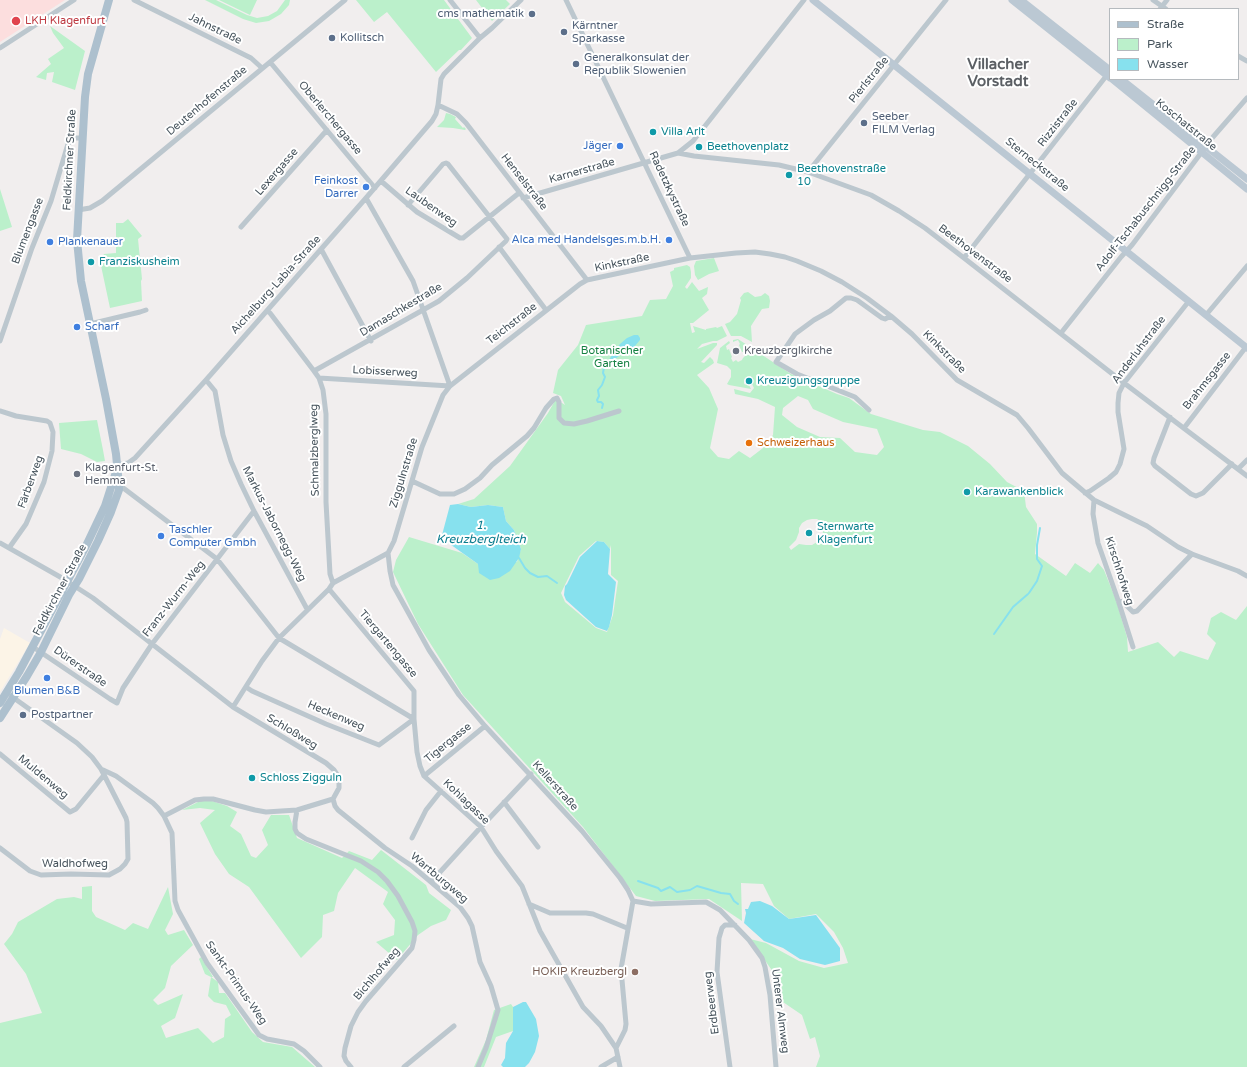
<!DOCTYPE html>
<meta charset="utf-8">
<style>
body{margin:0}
#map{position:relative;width:1247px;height:1067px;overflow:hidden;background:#f1eeee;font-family:"Varela Round",sans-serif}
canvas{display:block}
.legend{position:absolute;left:1109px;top:8px;width:130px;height:72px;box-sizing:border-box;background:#fff;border:1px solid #b5babe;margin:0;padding:5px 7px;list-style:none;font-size:12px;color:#46535c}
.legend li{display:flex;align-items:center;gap:8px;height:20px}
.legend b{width:20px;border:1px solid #b5babe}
</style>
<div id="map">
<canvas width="1247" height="1067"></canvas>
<ul class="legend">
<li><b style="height:5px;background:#adc0ce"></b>Straße</li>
<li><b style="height:11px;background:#bbf0cb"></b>Park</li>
<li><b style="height:11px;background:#87e1ee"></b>Wasser</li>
</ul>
</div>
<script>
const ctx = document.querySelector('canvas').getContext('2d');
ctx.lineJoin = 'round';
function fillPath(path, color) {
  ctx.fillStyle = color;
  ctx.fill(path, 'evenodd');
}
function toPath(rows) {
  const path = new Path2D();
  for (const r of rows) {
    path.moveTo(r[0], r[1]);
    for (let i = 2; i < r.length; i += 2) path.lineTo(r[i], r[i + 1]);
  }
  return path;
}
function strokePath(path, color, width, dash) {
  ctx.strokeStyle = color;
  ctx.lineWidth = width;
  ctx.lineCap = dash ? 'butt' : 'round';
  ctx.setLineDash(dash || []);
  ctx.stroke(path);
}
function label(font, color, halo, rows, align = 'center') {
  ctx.font = font + ' "Varela Round",sans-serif';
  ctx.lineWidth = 4;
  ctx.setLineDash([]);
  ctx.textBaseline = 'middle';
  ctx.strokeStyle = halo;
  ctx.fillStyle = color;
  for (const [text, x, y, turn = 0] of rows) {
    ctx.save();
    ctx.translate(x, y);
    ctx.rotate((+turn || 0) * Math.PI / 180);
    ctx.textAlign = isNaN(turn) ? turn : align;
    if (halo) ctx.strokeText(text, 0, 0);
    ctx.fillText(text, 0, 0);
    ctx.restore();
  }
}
fillPath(toPath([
 [4,628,30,643,0,692,0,639]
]), '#fcf4e7');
fillPath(toPath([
 [0,0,65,0,0,42]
]), '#fcdede');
fillPath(toPath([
 [205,0,216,0,247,15,257,18,268,16,277,11,285,0,290,0,289,5,281,14,269,21,256,23,243,19],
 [219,0,257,0,250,15],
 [356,0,444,0,472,38,461,50,459,50,436,72,387,12,374,22],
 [476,0,506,0,510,4,492,21],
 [50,26,85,51,75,90,52,82,54,72,47,73,46,80,36,77,51,64,48,59,64,48,53,33],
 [446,113,450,114,456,117,455,119,463,128,464,127,466,129,465,130,453,128,437,127,444,120],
 [0,189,12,227,0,231],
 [128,219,142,236,138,239,142,279,141,281,142,301,110,308,100,261,104,254,116,253,116,223,123,223],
 [714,258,719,271,709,274,698,280,695,275,694,266,696,261],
 [687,265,690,267,691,272,691,278,685,287,687,289,692,282,699,291,708,287,707,294,702,298,709,310,693,323,690,323,692,333,695,332,693,326,706,330,706,329,716,327,717,328,722,326,727,336,717,341,713,341,702,344,697,349,713,343,717,343,717,345,701,362,704,363,710,357,713,360,714,363,697,375,709,388,718,409,710,448,718,457,729,459,739,451,750,458,763,448,773,435,775,407,758,399,735,394,734,389,750,393,754,388,752,384,753,382,753,378,750,376,745,378,744,380,744,384,747,385,749,385,751,389,729,385,727,384,731,377,731,370,727,366,717,363,720,348,729,341,730,343,726,346,727,350,729,349,732,357,731,358,733,362,736,360,738,362,742,360,743,358,745,356,743,352,742,352,739,345,740,344,738,340,733,342,733,340,738,339,791,374,837,394,849,398,871,414,923,430,940,432,968,446,990,464,1007,482,1024,491,1026,507,1037,524,1037,533,1035,554,1066,576,1075,563,1090,573,1098,563,1104,570,1116,600,1127,637,1128,652,1158,642,1174,657,1180,651,1208,660,1216,643,1207,634,1211,618,1221,612,1236,620,1247,606,1247,1067,816,1067,820,1056,815,1037,810,1039,802,1015,780,1000,771,969,750,939,766,943,799,961,824,968,848,963,843,948,834,932,816,914,789,919,774,906,763,884,741,883,742,921,709,899,655,901,636,896,583,827,463,695,418,624,393,572,396,560,409,537,462,553,478,564,517,562,521,549,514,530,506,521,503,507,488,505,471,507,458,504,474,499,510,466,548,413,556,399,565,405,561,396,553,393,558,370,578,345,586,325,642,316,650,300,666,299,673,286,670,272,674,270,674,268],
 [798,396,808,400,813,409,843,422,877,429,884,447,877,455,855,452,840,438,820,437,797,427,782,415,783,408],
 [812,519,817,519,820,521,823,526,823,532,821,538,817,542,812,545,806,545,799,544,791,550,789,547,796,540,799,532,799,528,802,523,807,520],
 [596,541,604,542,610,549,611,545,611,575,618,581,613,615,607,632,596,628,565,602,561,593,579,556],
 [748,292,755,297,761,296,765,293,769,296,770,301,769,308,762,309,751,326,752,342,741,336,731,336,725,324,730,322,737,314,741,300,740,298,744,293],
 [97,420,103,450,105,461,97,462,81,454,61,449,59,423],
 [202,800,212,801,227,806,237,812,230,826,241,834,251,856,256,858,268,845,262,830,271,815,289,815,297,838,342,858,349,851,372,860,381,850,426,885,429,893,451,910,446,920,431,926,418,935,397,960,376,942,394,935,395,920,383,904,388,892,355,868,338,893,334,911,323,915,322,937,301,958,249,887,229,874,215,854,200,823,215,810,200,808,182,810],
 [92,886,92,911,96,917,125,930,133,923,148,929,168,887,173,914,165,930,168,935,184,930,193,945,171,966,165,988,153,1000,158,1005,183,994,175,1018,161,1026,166,1038,198,1028,213,1043,224,1037,225,1019,231,1015,226,1005,214,1002,208,996,211,977,205,974,199,959,201,957,213,977,211,977,218,982,219,993,225,993,252,1032,263,1042,292,1047,315,1067,0,1067,0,1023,42,1013,26,974,4,944,12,934,18,922,57,899,74,897,82,899,82,887],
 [511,1004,513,1007,513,1031,496,1037,484,1067,474,1067,486,1040,494,1010]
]), '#bbf0cb');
fillPath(toPath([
 [634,335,638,335,640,338,640,340,629,353,626,354,623,353,611,362,608,361,620,344,627,338],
 [458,504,471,507,488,505,503,507,506,521,514,530,521,549,519,558,510,571,499,578,490,580,479,573,478,564,447,542,442,535,450,505],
 [597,541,604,542,610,549,608,574,616,582,612,615,609,627,607,631,596,627,566,600,564,595,565,586,567,584,580,557],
 [760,901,772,906,789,919,816,915,840,948,840,961,825,965,800,959,783,948,764,941,744,923,746,913,745,909,748,909,751,902],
 [523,1002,526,1002,536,1019,539,1036,535,1052,529,1063,525,1067,503,1067,501,1065,505,1058,506,1043,513,1031,513,1007]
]), '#87e1ee');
strokePath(toPath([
 [602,408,603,404,601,402,598,402,597,400,599,396,598,390,602,385,605,377,603,373,604,367,609,362],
 [519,558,525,568,530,573,538,577,547,576,557,583],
 [1029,593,1037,581,1042,566,1037,559,1037,545,1040,528],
 [994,634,1013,607,1028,594],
 [638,881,658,888,661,891,670,887,677,892,690,890,697,886,721,893,730,894,734,901,738,904]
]), '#87e1ee', 2);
strokePath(toPath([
 [134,0,251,58,262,68],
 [450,0,480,38],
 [566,0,690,258],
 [1153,0,1166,9],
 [1160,9,1167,0],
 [0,48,74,0],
 [1238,56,1247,61],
 [270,62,375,188],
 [438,105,457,114,466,123,587,280],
 [678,153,693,141,705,126,804,0],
 [808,172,946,0],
 [381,181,417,212,460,238,463,238,519,193],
 [366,198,413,281,450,386],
 [523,198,678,153,694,156,779,165,808,172,871,195,899,211,925,228,964,258,1124,383,1247,476],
 [78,210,90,208,102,201,345,0],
 [241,227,327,130],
 [499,247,546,310],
 [321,249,371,341],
 [964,258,1107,75],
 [267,311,270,313,314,371,319,378,323,390,326,414,326,502,330,574,333,583],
 [1206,315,1247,266],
 [90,324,140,312,146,310],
 [1061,333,1121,257,1132,245,1213,137,1247,98],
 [0,341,32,248,51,201,68,144,71,140,74,138,82,138],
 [314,371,439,301,467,278,506,241,507,239,448,164,446,163,443,164,408,205],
 [319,378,450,386],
 [206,380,215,391,223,435,231,461,241,484,254,511,307,609],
 [869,410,855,397,797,374,776,362,795,334,814,320,830,311,846,298,851,298,857,300,882,318,885,319,891,316],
 [0,411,16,416,47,421,50,423,53,432,52,451,44,482,26,524,9,548],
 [1170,417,1154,458,1153,463,1155,466,1191,494,1196,496,1203,493,1232,464],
 [1184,428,1246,347],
 [117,465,128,463,135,458,206,380,366,198,432,121,436,114,438,105,441,79,444,74,480,38,492,28,521,0],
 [1238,469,1247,460],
 [412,481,440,494,454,494,465,489,480,478,492,465,527,436,534,428,546,408,554,399,557,398,559,402,559,418,564,423,574,424,587,421,619,411],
 [118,484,217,559,279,638,414,719,417,752,420,766,424,776,481,827,496,851,522,886,540,931,583,1007,601,1026,616,1048],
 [1085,493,1090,491,1109,478,1116,472,1120,464,1124,449,1118,412,1118,403,1119,393,1124,383,1189,301],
 [1094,500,1093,514,1098,543,1118,600,1133,647],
 [0,543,62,578,93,598,233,707,326,763,334,770,338,776,339,782,339,788,333,799,297,810,266,812,255,810,213,799,204,799,195,800,164,816],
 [388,553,390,571,393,585,429,650,459,695,485,726,582,831,620,878,628,890,633,901],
 [1118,600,1123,602,1133,612,1137,611,1192,554],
 [33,647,110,699,117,703,123,688,152,644,254,511],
 [246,687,252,691,326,724,379,745,414,719,414,691,329,589],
 [11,696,77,743,92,757,101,769,116,776,153,803,158,808,164,816,172,833,175,901,178,910,207,963,259,1035,267,1039,294,1044,304,1051,320,1067],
 [233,707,262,661,279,638,329,589,333,583,388,553,394,541,422,447,443,395,450,386,580,284,587,280,690,258,736,253,755,252,770,254,785,257,797,261,821,271,842,282,867,298,891,316,912,334,957,380,1017,415,1028,428,1062,473,1094,500,1147,526,1178,547,1192,554,1238,571,1247,576],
 [0,754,70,812,76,809,104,775],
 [424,776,485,726],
 [333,799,335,806,338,810,385,848,412,866,431,882,460,907,468,918,472,926,480,962,491,986,498,1010,486,1048,478,1067],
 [504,802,538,847],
 [297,810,295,822,295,829,297,833,306,839,361,861,378,872,387,881,398,896,412,922,415,931,414,940,412,948,366,1001,358,1012,351,1026,345,1048,344,1056,346,1061,351,1067],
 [412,838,426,810,441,791],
 [0,848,30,871,41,875,71,874,109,875,120,869,125,864,128,859,127,822,126,818,101,769],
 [431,882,481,827,531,774],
 [633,901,651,904,706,902,720,910,749,940,762,958,765,967,770,995,776,1067],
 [529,904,550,913,586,913,593,914,627,928],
 [404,1067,454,1026],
 [601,1067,618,1057],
 [620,1067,616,1048,625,1030,626,1024,621,969,633,901],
 [730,1067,717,972,719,938,722,928,725,925,735,925]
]), '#bcc7ce', 5);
strokePath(toPath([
 [813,0,1247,348],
 [1012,0,1110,78],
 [1021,0,1110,70],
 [1112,79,1247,189],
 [1121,79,1247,179]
]), '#bbc8d3', 7);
strokePath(toPath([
 [0,703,19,672,86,546,105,506,116,472],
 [0,718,27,676,41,652,69,595,79,579,98,541,111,512,119,490,119,485,116,454,106,399,81,281,77,240,85,97,88,74,109,0]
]), '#adc0ce', 8);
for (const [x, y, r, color] of [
 [532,14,4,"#5c6f8a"],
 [16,21,5,"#e0444e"],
 [564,32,4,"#5c6f8a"],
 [332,38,4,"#5c6f8a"],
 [576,64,4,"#5c6f8a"],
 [864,123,4,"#5c6f8a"],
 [653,132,4,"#0f9aa8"],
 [620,146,4,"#3f7fe0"],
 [699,147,4,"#0f9aa8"],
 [789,175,4,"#0f9aa8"],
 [366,187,4,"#3f7fe0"],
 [669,240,4,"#3f7fe0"],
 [50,242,4,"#3f7fe0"],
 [91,262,4,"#0f9aa8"],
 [77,327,4,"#3f7fe0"],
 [736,351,4,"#6b7280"],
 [749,381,4,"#0f9aa8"],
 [749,443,4,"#e8710a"],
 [77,474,4,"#6b7280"],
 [967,492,4,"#0f9aa8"],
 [809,533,4,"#0f9aa8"],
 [161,536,4,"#3f7fe0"],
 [47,678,4,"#3f7fe0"],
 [23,715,4,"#5c6f8a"],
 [252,778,4,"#0f9aa8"],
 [635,972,4,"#8d6e63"]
]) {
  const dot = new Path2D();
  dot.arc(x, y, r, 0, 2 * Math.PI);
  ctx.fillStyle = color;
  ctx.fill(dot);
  strokePath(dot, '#fff', 1.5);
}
label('11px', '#4e5e75', '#fff', [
 ["cms mathematik",524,14,"right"],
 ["Kärntner",572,26],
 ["Sparkasse",572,39],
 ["Kollitsch",340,38],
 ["Generalkonsulat der",584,58],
 ["Republik Slowenien",584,71],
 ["Seeber",872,117],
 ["FILM Verlag",872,130],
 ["Postpartner",31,715]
], 'left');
label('11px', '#be3a42', '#fff', [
 ["LKH Klagenfurt",25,21]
], 'left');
label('11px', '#46535c', '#fff', [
 ["Jahnstraße",215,29,26],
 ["Pierlstraße",869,80,-51],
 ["Deutenhofenstraße",207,101,-40],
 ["Oberlerchergasse",330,118,50],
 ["Rizzistraße",1058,123,-52],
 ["Koschatstraße",1186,125,39],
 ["Feldkirchner Straße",70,160,-87],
 ["Sterneckstraße",1037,165,39],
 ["Karnerstraße",582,171,-16],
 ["Lexergasse",277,172,-49],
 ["Henselstraße",524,182,52],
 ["Radetzkystraße",669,189,65],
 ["Laubenweg",431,207,35],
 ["Adolf-Tschabuschnigg-Straße",1146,209,-52],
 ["Blumengasse",28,231,-69],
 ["Beethovenstraße",975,254,37],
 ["Kinkstraße",622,263,-12],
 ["Aichelburg-Labia-Straße",276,285,-48],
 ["Damaschkestraße",401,310,-31],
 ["Teichstraße",512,324,-38],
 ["Anderluhstraße",1139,350,-53],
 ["Kinkstraße",944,352,45],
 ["Lobisserweg",385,372,3],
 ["Brahmsgasse",1207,381,-52],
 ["Schmalzberglweg",315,450,-91],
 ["Ziggulnstraße",404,473,-73],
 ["Färberweg",31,482,-70],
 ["Markus-Jabornegg-Weg",274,524,63],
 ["Kirschhofweg",1119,571,72],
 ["Feldkirchner Straße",60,590,-62],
 ["Franz-Wurm-Weg",174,599,-52],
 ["Tiergartengasse",388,644,50],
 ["Dürerstraße",80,667,35],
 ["Heckenweg",336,716,23],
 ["Schloßweg",292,732,31],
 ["Tigergasse",448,743,-39],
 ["Muldenweg",43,777,40],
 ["Kellerstraße",555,786,48],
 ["Kohlagasse",466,802,44],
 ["Waldhofweg",75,864],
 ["Wartburgweg",439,878,40],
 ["Bichlhofweg",377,974,-50],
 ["Sankt-Primus-Weg",236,983,55],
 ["Erdbeerweg",712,1003,-97],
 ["Unterer Almweg",780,1011,83]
]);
label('11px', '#0d838f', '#fff', [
 ["Villa Arlt",661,132],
 ["Beethovenplatz",707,147],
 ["Beethovenstraße",797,169],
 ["10",797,182],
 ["Franziskusheim",99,262],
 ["Kreuzigungsgruppe",757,381],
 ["Karawankenblick",975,492],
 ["Sternwarte",817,527],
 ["Klagenfurt",817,540],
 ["Schloss Zigguln",260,778]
], 'left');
label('11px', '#366cbe', '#fff', [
 ["Jäger",612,146],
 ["Feinkost",358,181],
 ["Darrer",358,194],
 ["Alca med Handelsges.m.b.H.",661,240],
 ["Plankenauer",58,242,"left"],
 ["Scharf",85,327,"left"],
 ["Taschler",169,530,"left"],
 ["Computer Gmbh",169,543,"left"],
 ["Blumen B&B",47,691,"center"]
], 'right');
label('11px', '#148042', '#fff', [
 ["Botanischer",612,351],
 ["Garten",612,364]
]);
label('11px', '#5b616d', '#fff', [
 ["Kreuzberglkirche",744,351],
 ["Klagenfurt-St.",85,468],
 ["Hemma",85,481]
], 'left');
label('11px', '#c56008', '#fff', [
 ["Schweizerhaus",757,443]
], 'left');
label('11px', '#785e54', '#fff', [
 ["HOKIP Kreuzbergl",627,972]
], 'right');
label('italic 12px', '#0a7c8e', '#fff', [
 ["1.",481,526],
 ["Kreuzberglteich",481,540]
]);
label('bold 15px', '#5b5f64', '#fff', [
 ["Villacher",998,65],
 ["Vorstadt",998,82]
]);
</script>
